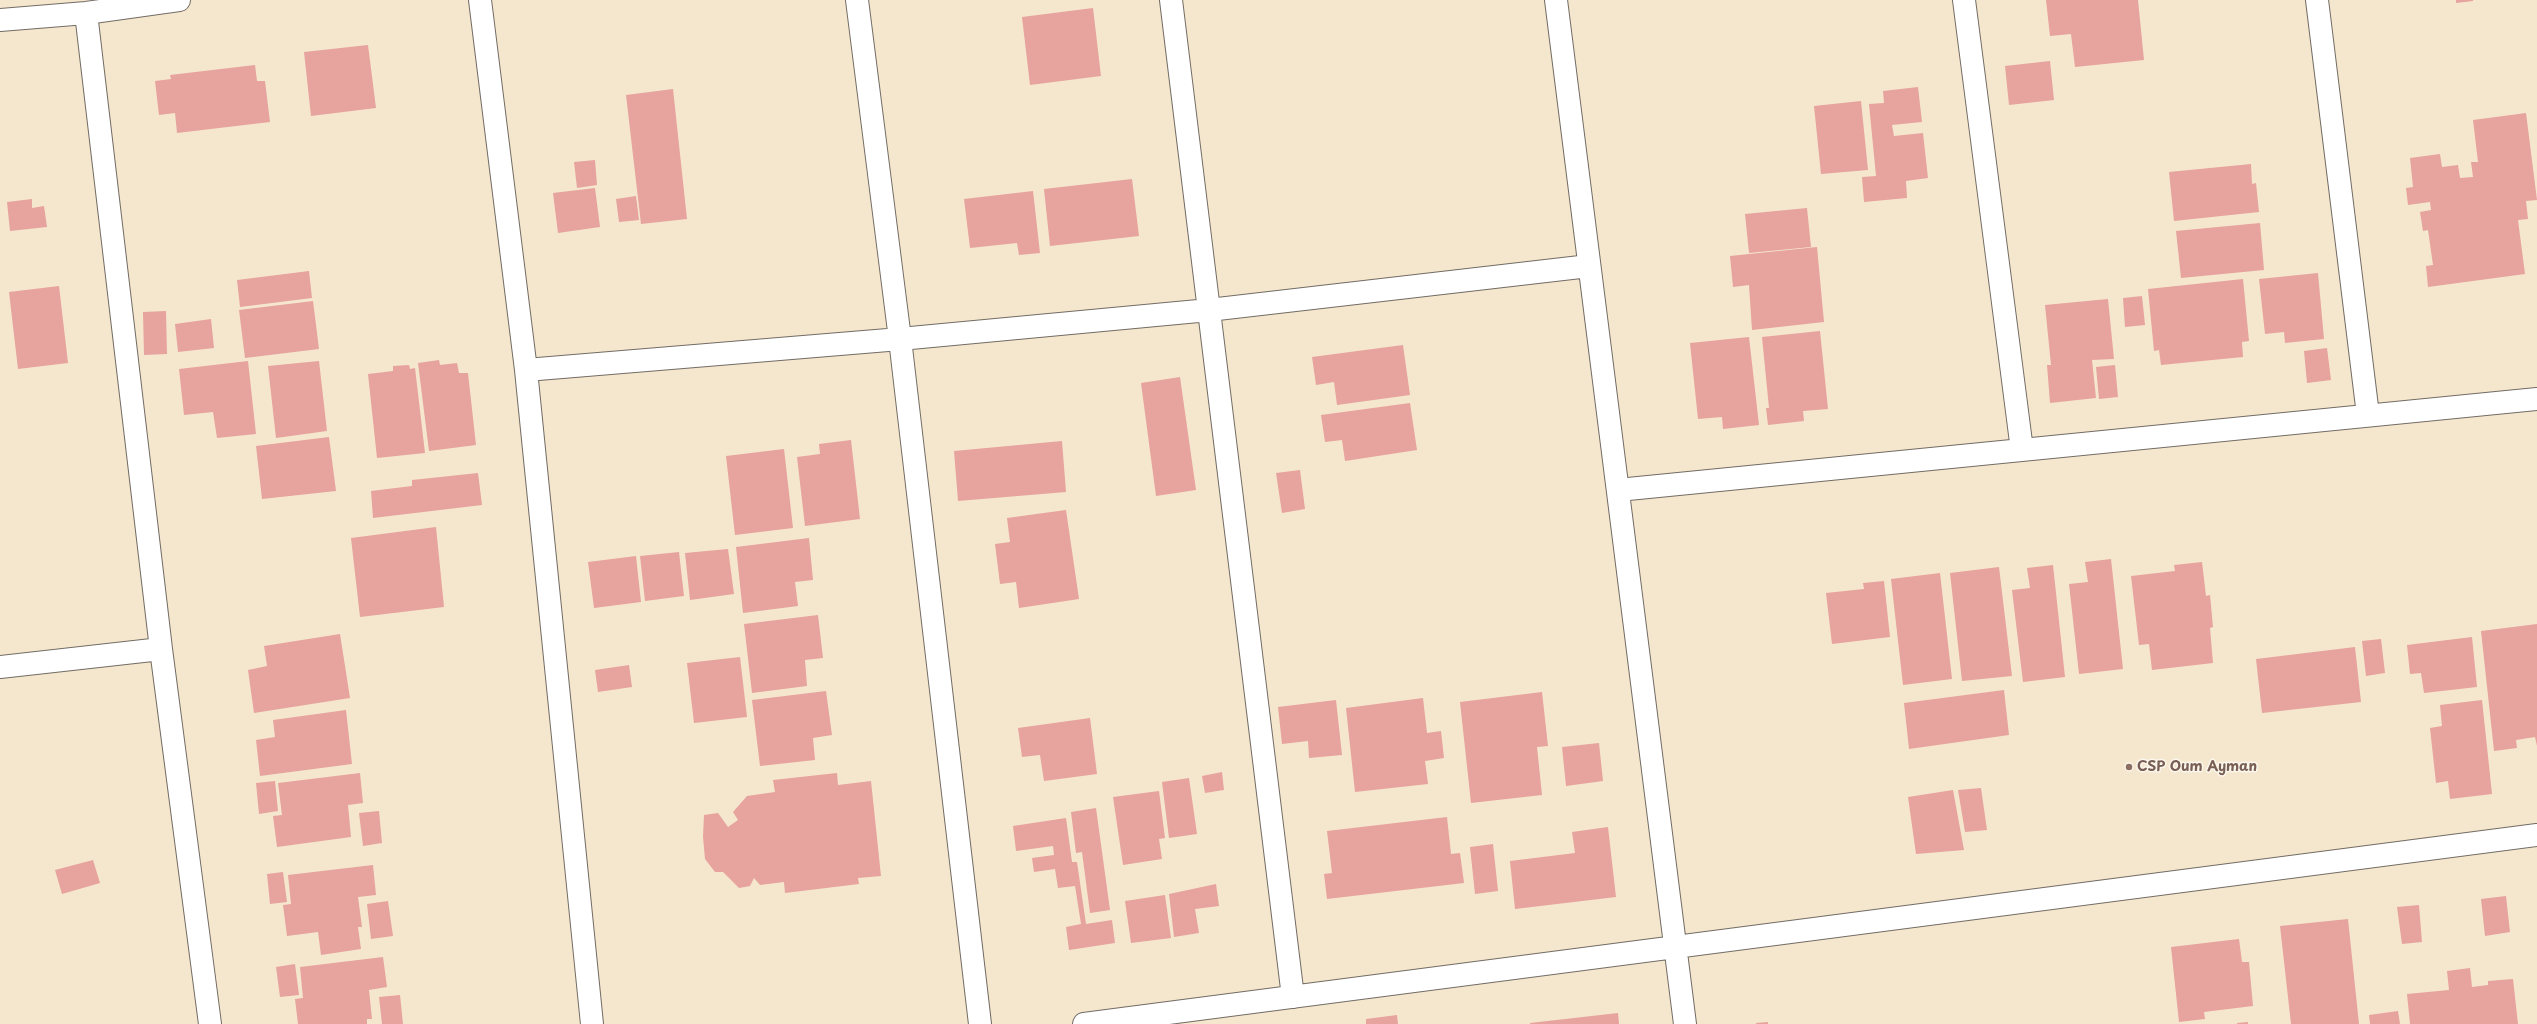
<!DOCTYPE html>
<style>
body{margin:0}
canvas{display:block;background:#f5e6ce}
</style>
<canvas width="2537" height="1024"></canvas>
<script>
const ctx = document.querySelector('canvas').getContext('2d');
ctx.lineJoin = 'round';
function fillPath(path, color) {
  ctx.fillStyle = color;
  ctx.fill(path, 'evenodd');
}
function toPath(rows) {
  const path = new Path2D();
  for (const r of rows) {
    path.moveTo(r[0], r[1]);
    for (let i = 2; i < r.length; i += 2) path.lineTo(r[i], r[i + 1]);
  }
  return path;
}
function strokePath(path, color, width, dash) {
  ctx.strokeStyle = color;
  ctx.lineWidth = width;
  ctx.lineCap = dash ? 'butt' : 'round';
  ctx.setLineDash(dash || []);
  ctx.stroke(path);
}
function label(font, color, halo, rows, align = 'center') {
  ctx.font = font + ' "Playpen Sans",sans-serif';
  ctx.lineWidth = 3;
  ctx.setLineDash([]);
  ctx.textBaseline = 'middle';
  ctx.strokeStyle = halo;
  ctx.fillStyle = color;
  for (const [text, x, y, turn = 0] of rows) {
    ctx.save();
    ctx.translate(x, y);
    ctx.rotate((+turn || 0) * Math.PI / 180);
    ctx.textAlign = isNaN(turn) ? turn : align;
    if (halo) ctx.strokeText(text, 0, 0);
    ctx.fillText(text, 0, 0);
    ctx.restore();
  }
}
fillPath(toPath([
 [2046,0,2138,0,2144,60,2075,67,2071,34,2050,36],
 [2456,0,2473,0,2473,1,2456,3],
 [1093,8,1101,76,1030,85,1022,17],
 [368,45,376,108,311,116,304,52],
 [2050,61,2054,100,2009,105,2005,66],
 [255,65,257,81,265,81,270,122,177,133,175,113,159,115,155,81,171,79,170,75],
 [1918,87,1922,122,1892,125,1894,136,1923,133,1928,178,1906,181,1907,198,1864,202,1862,177,1876,176,1869,104,1884,103,1883,91],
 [673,89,687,219,641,224,626,95],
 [1861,101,1868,170,1821,174,1814,106],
 [2526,113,2537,200,2526,201,2528,219,2518,220,2525,274,2428,287,2426,266,2433,265,2428,230,2423,231,2420,212,2431,210,2430,202,2408,205,2406,188,2413,187,2410,158,2440,154,2442,167,2458,165,2460,178,2473,177,2471,162,2478,162,2473,120],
 [595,160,597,185,577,188,574,162],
 [2251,164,2252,184,2256,183,2259,212,2174,221,2169,172],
 [1132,179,1139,236,1050,246,1044,189],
 [595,188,600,227,558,233,553,193],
 [1033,191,1040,253,1019,255,1017,243,970,248,964,199],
 [636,196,639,220,619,222,616,199],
 [32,199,32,208,44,206,47,227,10,231,7,202],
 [1807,208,1811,247,1749,253,1745,214],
 [2260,223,2264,270,2181,278,2176,231],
 [1817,247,1824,322,1752,330,1749,285,1733,287,1730,256],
 [309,271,312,298,240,307,237,280],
 [2318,273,2324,339,2285,343,2284,332,2265,334,2259,279],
 [2243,279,2249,341,2242,342,2243,357,2161,365,2159,350,2154,351,2148,289],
 [59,286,68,363,18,369,9,292],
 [2142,296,2145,325,2125,327,2123,298],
 [2108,299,2114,359,2092,360,2096,398,2050,403,2047,365,2051,365,2045,305],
 [313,301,319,349,245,358,239,310],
 [166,311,167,354,144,355,143,312],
 [211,319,214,348,178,352,175,324],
 [1820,331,1828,409,1803,411,1804,421,1768,425,1766,408,1769,408,1762,337],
 [1749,337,1759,425,1723,429,1722,417,1698,419,1690,343],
 [1403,345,1410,395,1337,405,1334,382,1316,385,1312,357],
 [2327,348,2331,380,2307,383,2304,351],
 [439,360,440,365,457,363,459,373,468,373,476,445,429,451,418,363],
 [248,361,256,434,217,438,213,412,184,415,179,369],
 [319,361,327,431,276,438,268,366],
 [409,365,410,369,415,368,425,453,377,458,368,374,393,371,393,366],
 [2115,365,2118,397,2099,399,2096,367],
 [1180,377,1196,490,1156,496,1141,383],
 [1410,403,1417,450,1345,461,1342,440,1325,442,1321,415],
 [329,437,336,491,262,499,256,446],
 [851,440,860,519,805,526,797,457,820,454,819,444],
 [1062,441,1066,492,958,501,954,451],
 [784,449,793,528,735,535,726,456],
 [1300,470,1305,509,1282,513,1276,473],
 [478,473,482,505,373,518,371,491,412,486,412,480],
 [1066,510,1079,599,1019,608,1016,582,1000,584,995,544,1010,542,1007,518],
 [436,527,444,607,360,617,351,538],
 [809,538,813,580,795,582,798,606,743,613,736,547],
 [728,549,734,594,690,600,685,553],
 [679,552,684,596,645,601,640,556],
 [636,556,641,602,594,608,588,562],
 [2111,559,2123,669,2079,674,2069,584,2088,582,2085,562],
 [2202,562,2206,596,2210,595,2213,627,2210,628,2213,663,2152,670,2149,644,2139,645,2131,576,2175,571,2174,565],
 [2053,565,2065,677,2023,682,2012,590,2030,588,2027,568],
 [1999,567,2012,676,1962,681,1950,573],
 [1940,573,1952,679,1903,685,1891,579],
 [1884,581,1890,637,1832,644,1826,593,1864,589,1863,583],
 [818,615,823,658,805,660,807,686,752,693,744,624],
 [2537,624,2537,746,2535,737,2516,740,2517,748,2494,751,2481,631],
 [340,634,350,698,254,713,248,670,267,666,264,646],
 [2472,637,2477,687,2424,693,2421,673,2410,674,2407,645],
 [2381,639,2385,673,2366,676,2362,641],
 [2355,647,2361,702,2262,713,2256,659],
 [740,657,747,717,694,723,687,663],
 [629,665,632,687,598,692,595,670],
 [2004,690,2009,735,1909,749,1904,703],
 [826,691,832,735,813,738,815,760,760,766,752,700],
 [1542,692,1548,746,1537,747,1542,795,1471,803,1460,702],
 [1423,698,1427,733,1441,731,1444,758,1425,761,1428,784,1355,792,1346,708],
 [1336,700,1342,755,1309,758,1308,741,1282,744,1278,707],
 [2482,700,2492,794,2450,799,2448,781,2436,783,2430,728,2442,726,2440,705],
 [346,710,352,764,260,776,256,740,275,737,273,720],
 [1090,718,1097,774,1044,781,1040,755,1022,757,1018,728],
 [1599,743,1603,781,1566,786,1562,747],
 [1222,772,1224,790,1205,793,1202,776],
 [360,773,363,803,348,805,351,837,277,847,273,816,282,815,278,783],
 [837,773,838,785,871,781,881,876,858,878,859,884,785,893,784,882,760,885,754,878,750,886,739,888,723,872,715,872,705,859,703,837,704,815,718,813,728,827,738,820,733,812,747,796,775,792,773,780],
 [1189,778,1197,834,1169,838,1162,782],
 [275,781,278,811,259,814,256,783],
 [1981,788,1987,830,1965,832,1958,790],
 [1953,790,1964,850,1916,854,1908,797],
 [1159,791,1165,838,1159,839,1162,859,1123,865,1113,797],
 [1096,808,1110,910,1090,913,1082,852,1076,853,1071,812],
 [379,811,382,843,363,846,359,813],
 [1447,817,1451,854,1460,853,1464,883,1327,899,1324,874,1332,873,1327,831],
 [1066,818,1072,862,1077,862,1086,924,1112,920,1115,943,1069,950,1066,927,1081,924,1075,886,1058,888,1055,869,1034,872,1032,858,1054,855,1053,846,1016,851,1013,826],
 [1608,827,1616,897,1515,909,1510,861,1575,853,1572,832],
 [1493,844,1498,891,1475,894,1470,847],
 [93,860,100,883,62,894,55,870],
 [373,865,376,895,358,897,362,927,358,927,361,949,321,955,318,932,287,936,283,905,291,904,288,875],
 [283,872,287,902,270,904,267,874],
 [1216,884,1219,906,1195,909,1199,933,1174,937,1169,894],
 [1165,895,1171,938,1131,943,1125,901],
 [2506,896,2510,932,2485,936,2481,899],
 [388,901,393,936,371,939,367,904],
 [2419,905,2422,942,2402,944,2397,907],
 [2348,919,2359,1024,2291,1024,2280,926],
 [2239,939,2242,962,2249,962,2253,1006,2204,1012,2205,1019,2179,1022,2171,947],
 [383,957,387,987,369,990,372,1019,367,1019,367,1024,298,1024,295,999,303,998,300,967],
 [295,964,299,995,280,997,276,967],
 [2470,968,2472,987,2488,985,2488,981,2513,979,2518,1024,2410,1024,2407,994,2449,990,2447,971],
 [400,995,403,1024,382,1024,379,997],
 [2398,1011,2400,1024,2370,1024,2369,1015],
 [1618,1013,1619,1024,1530,1024,1530,1023],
 [1397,1015,1398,1024,1366,1024,1366,1019],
 [1768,1022,1768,1024,1756,1024,1756,1023],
 [2248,1022,2248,1024,2237,1024,2237,1023]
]), '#e7a39e');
const minor = toPath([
 [480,0,526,370,592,1024],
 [857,0,900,339,980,1024],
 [1171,0,1293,997],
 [1556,0,1685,1024],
 [1964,0,2022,450],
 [2317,0,2368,415],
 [86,13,161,649,210,1024],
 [0,20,86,13,179,0],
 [526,370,900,339,1209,310,1589,266],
 [1618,490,2537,399],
 [0,667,161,649],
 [1084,1024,2537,835]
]);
strokePath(minor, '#726c64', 24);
strokePath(minor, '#fff', 22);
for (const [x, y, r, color] of [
 [2129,767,4,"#8d6e63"]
]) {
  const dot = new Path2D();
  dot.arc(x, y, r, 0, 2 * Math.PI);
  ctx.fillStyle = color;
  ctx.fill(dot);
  strokePath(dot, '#fbf7ec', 1.5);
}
label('bold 14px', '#785e54', '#fbf7ec', [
 ["CSP Oum Ayman",2137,767]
], 'left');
</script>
